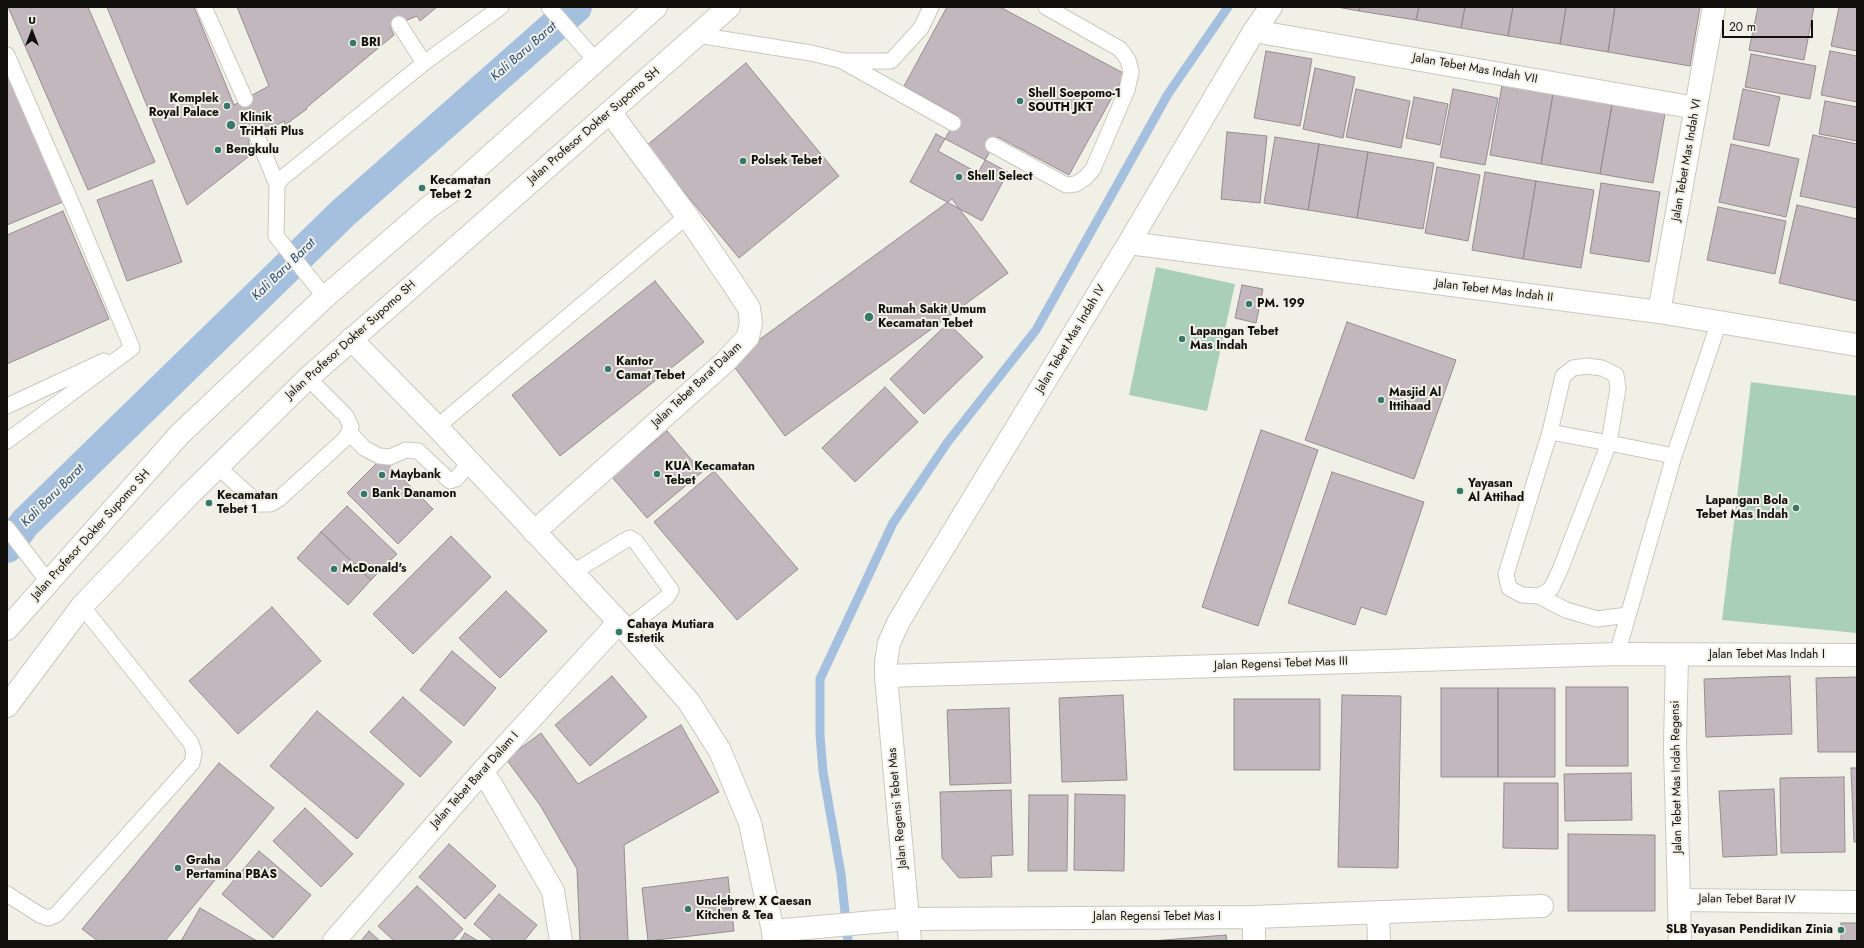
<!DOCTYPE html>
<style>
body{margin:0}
#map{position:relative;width:1864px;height:948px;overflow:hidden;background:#f1f0e6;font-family:Jost,sans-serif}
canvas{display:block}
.frame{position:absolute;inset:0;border:8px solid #11100d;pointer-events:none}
.north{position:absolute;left:12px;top:12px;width:40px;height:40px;-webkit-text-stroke:3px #f1f0e6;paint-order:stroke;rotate:0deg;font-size:11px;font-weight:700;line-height:16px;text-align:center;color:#11100d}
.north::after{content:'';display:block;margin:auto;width:14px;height:18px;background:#11100d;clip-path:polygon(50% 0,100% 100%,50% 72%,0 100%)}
.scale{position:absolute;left:1722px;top:20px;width:91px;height:18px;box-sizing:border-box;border:2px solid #11100d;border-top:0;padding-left:5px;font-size:12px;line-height:14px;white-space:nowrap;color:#11100d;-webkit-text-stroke:3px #f1f0e6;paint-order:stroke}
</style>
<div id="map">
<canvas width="1864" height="948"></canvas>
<div class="frame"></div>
<div class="north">U</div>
<div class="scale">20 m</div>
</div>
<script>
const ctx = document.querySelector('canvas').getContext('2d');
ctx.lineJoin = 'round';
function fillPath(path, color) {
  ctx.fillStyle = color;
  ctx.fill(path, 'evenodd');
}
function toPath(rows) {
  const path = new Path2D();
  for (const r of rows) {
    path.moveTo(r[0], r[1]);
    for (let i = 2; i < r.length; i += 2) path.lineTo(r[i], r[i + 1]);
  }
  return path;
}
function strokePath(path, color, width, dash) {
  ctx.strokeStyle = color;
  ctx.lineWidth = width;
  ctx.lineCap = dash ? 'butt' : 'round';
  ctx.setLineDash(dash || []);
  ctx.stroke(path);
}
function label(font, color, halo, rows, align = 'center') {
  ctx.font = font + ' Jost,sans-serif';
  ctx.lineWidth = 4;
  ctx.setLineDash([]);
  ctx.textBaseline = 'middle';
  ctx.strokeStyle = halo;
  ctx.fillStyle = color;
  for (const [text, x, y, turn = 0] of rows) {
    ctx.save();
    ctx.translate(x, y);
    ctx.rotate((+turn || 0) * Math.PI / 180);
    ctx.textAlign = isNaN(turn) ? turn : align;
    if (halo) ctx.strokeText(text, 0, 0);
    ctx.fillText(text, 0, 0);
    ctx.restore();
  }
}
fillPath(toPath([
 [1156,267,1235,284,1207,411,1129,395],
 [1751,382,1857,396,1857,633,1722,620]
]), '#aacfb8');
strokePath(toPath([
 [848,941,841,874,823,772,820,735,820,679,893,523,947,443,1036,330,1168,94,1228,7]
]), '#a5bfdf', 9);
strokePath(toPath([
 [7,547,25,523,343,213,576,7]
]), '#a5bfdf', 32);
const building = toPath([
 [8,7,88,7,155,162,88,190,8,7],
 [107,7,194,7,234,105,269,86,237,7,437,7,420,21,417,16,390,27,394,35,306,108,307,109,285,125,284,121,248,141,253,153,187,205,107,7],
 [947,7,1000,7,1125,74,1069,175,998,137,978,173,938,151,958,116,904,86,947,7],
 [1337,7,1360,7,1359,11,1337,7],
 [1360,7,1419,7,1416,20,1359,11,1360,7],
 [1419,7,1465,7,1461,28,1416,20,1419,7],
 [1465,7,1513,7,1508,36,1461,28,1465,7],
 [1513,7,1566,7,1560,44,1508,36,1513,7],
 [1566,7,1615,7,1608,52,1560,44,1566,7],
 [1615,7,1700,7,1690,66,1608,52,1615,7],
 [1758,7,1814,7,1804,60,1749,50,1758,7],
 [1839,7,1857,7,1857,51,1831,46,1839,7],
 [1266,51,1312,59,1300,126,1254,118,1266,51],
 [1830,51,1857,56,1857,102,1821,95,1830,51],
 [1751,54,1816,66,1810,99,1745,87,1751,54],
 [746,63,839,176,739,258,646,146,746,63],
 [7,67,65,201,7,225,7,67],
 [1315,68,1355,77,1343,138,1303,129,1315,68],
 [1503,79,1554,88,1541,164,1490,155,1503,79],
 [1554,88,1613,99,1600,174,1541,164,1554,88],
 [1356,89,1410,101,1401,148,1346,137,1356,89],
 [1453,89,1498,98,1485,165,1440,157,1453,89],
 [1743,89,1780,97,1769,146,1733,139,1743,89],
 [1414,97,1448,104,1440,145,1406,138,1414,97],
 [1613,99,1666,108,1653,183,1600,174,1613,99],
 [1825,101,1857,107,1857,141,1819,134,1825,101],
 [1227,132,1267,136,1260,203,1221,199,1227,132],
 [936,134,1008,172,982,221,910,182,936,134],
 [1813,135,1857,144,1857,208,1800,196,1813,135],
 [1275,137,1319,144,1308,210,1264,203,1275,137],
 [1319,144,1368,152,1357,218,1308,210,1319,144],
 [1731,144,1799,159,1786,217,1719,202,1731,144],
 [1368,152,1434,163,1423,229,1357,218,1368,152],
 [1437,167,1480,175,1468,241,1425,233,1437,167],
 [1485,172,1536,181,1523,259,1472,250,1485,172],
 [152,180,182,262,127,281,97,200,152,180],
 [1536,181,1594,190,1581,268,1523,259,1536,181],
 [1601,183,1660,192,1649,262,1590,253,1601,183],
 [952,199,1008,273,785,436,730,361,952,199],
 [1797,205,1857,219,1857,301,1779,283,1797,205],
 [1718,207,1786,221,1775,274,1707,260,1718,207],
 [63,211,109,319,7,364,7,235,63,211],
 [655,281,704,342,560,456,512,395,655,281],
 [1242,285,1263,289,1256,323,1235,318,1242,285],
 [1347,322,1456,360,1414,479,1305,440,1347,322],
 [948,323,983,357,924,414,890,379,948,323],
 [885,387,918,422,855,482,822,448,885,387],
 [1261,430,1318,450,1258,626,1202,607,1261,430],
 [667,431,702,472,647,518,612,477,667,431],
 [382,458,433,509,398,544,347,493,382,458],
 [714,471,798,569,737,620,654,522,714,471],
 [1332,472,1424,502,1386,615,1361,607,1355,625,1288,603,1332,472],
 [347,506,397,554,371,580,321,532,347,506],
 [321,532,371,580,348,605,297,558,321,532],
 [451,536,491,577,413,654,373,614,451,536],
 [506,591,547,631,500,678,459,638,506,591],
 [272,607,321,661,238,734,189,681,272,607],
 [452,651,496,688,464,726,420,690,452,651],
 [612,676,647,717,590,766,555,725,612,676],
 [1790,676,1792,734,1706,737,1704,679,1790,676],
 [1857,677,1857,752,1818,752,1816,678,1857,677],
 [1566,687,1628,687,1628,766,1566,766,1566,687],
 [1441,688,1498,688,1498,777,1441,777,1441,688],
 [1498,688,1555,688,1555,777,1498,777,1498,688],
 [1123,695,1127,780,1062,782,1059,698,1123,695],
 [1342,695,1401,696,1398,868,1338,867,1342,695],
 [403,697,452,742,420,777,370,732,403,697],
 [1234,699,1320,699,1320,770,1234,770,1234,699],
 [1009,708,1011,783,950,785,947,710,1009,708],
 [317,711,404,784,357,839,270,766,317,711],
 [681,725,719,792,624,845,628,941,580,941,577,869,540,805,506,759,541,733,578,784,681,725],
 [219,763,274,808,165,941,98,941,82,929,219,763],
 [1851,768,1857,768,1857,842,1854,842,1851,768],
 [1631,773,1632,820,1565,821,1564,774,1631,773],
 [1844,777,1845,852,1781,853,1780,778,1844,777],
 [1504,783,1558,783,1558,849,1503,848,1504,783],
 [1774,789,1777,855,1723,857,1719,791,1774,789],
 [1011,790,1013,855,991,856,992,877,959,878,942,858,940,792,1011,790],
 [1075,794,1125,795,1124,871,1074,870,1075,794],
 [1029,795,1068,795,1067,871,1028,871,1029,795],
 [305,808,353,854,321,887,273,841,305,808],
 [1568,834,1655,835,1655,911,1568,911,1568,834],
 [449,844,496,886,465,919,419,877,449,844],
 [259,851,311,895,273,938,222,894,259,851],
 [728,877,734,931,648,941,642,888,728,877],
 [417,886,463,929,452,941,394,941,378,926,417,886],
 [499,894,537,925,524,941,494,941,474,924,499,894],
 [200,908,257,941,181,941,200,908],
 [1841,923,1857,923,1857,941,1841,941,1841,923],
 [369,931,380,941,361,941,369,931],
 [465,933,478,941,460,941,465,933],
 [1226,935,1227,941,1152,941,1226,935]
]);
fillPath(building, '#c1b7bc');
strokePath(building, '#968c91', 1);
const service = toPath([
 [204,7,245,99],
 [549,7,596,61],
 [399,24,424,63],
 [697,35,811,53,844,61,891,61,921,28,931,7],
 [7,55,78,218,132,348],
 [844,62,953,123],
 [257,136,277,185],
 [993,145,1066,185,1076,184,1085,178,1093,169,1127,90,1131,72,1128,60,1120,49,1046,7],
 [325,297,276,236,277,185,281,179,424,63,501,7],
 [7,406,104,361],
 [437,427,687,216],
 [349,432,364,448,379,456,390,457,406,450,418,451,450,481,456,479,469,463],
 [1550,432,1506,574,1509,588,1522,595,1539,596,1551,589,1560,570,1609,443,1618,388,1616,375,1602,368,1587,366,1573,368,1563,376,1550,432,1609,443,1674,456],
 [7,441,132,348],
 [219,468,259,504,270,504,279,499,346,438,351,427,346,416,308,378],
 [7,528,49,583],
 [572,573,624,541,630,538,636,542,671,590,667,597,625,630],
 [1539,596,1566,610,1597,619,1628,615],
 [1617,654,1674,456,1719,322],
 [7,894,40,915,48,918,56,915,192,763,194,753,191,743,82,606]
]);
const minor = toPath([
 [1254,31,1696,108],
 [1129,243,1659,312,1857,345],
 [1659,312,1714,7],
 [534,532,725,362,748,337,751,322,749,308,734,285,687,216,610,112],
 [1677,655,1675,745,1680,941],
 [886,676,1617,654,1857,655],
 [482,772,492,786,553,891,561,941],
 [1679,900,1857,902],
 [1378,913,1379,941],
 [1254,917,1254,941],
 [773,931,908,919,1254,917,1542,906],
 [334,941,482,772,619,622],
 [910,941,886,676,886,662,889,643,898,623,914,596,1129,243,1254,31,1271,7]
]);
const tertiary = toPath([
 [351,339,437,427,619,622,689,702,720,751,750,823,773,931,774,941]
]);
const primary = toPath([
 [7,629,180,434,325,297,429,207,449,193,656,7],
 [7,706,82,606,189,495,308,378,729,7]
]);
strokePath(service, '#cac8be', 17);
strokePath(minor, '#cac8be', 24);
strokePath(tertiary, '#cac8be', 24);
strokePath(primary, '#cac8be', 24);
strokePath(service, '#fff', 15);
strokePath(minor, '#fff', 22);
strokePath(tertiary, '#fff', 22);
strokePath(primary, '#fff', 22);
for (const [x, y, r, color] of [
 [353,43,4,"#36796b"],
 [1020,101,4,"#36796b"],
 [227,106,4,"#36796b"],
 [231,125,5,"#36796b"],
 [218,150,4,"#36796b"],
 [743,161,4,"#36796b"],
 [959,177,4,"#36796b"],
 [422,188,4,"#36796b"],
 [1249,304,4,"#36796b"],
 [869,317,5,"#36796b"],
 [1182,339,4,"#36796b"],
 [608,369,4,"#36796b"],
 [1381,400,4,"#36796b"],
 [657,474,4,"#36796b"],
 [382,475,4,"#36796b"],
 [1460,491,4,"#36796b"],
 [364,494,4,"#36796b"],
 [209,503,4,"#36796b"],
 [1796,508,4,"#36796b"],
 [334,569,4,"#36796b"],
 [619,632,4,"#36796b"],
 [178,868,4,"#36796b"],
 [688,909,4,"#36796b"],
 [1841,930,4,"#36796b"]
]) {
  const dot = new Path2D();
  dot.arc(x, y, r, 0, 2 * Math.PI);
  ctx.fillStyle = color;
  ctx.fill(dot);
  strokePath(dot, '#f1f0e6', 1.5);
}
label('bold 12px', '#11100d', '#f1f0e6', [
 ["BRI",361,43],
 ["Shell Soepomo-1",1028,94],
 ["SOUTH JKT",1028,108],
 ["Komplek",219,99,"right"],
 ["Royal Palace",219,113,"right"],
 ["Klinik",240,118],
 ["TriHati Plus",240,132],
 ["Bengkulu",226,150],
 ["Polsek Tebet",751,161],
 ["Shell Select",967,177],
 ["Kecamatan",430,181],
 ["Tebet 2",430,195],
 ["PM. 199",1257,304],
 ["Rumah Sakit Umum",878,310],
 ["Kecamatan Tebet",878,324],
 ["Lapangan Tebet",1190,332],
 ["Mas Indah",1190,346],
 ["Kantor",616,362],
 ["Camat Tebet",616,376],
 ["Masjid Al",1389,393],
 ["Ittihaad",1389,407],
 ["KUA Kecamatan",665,467],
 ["Tebet",665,481],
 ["Maybank",390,475],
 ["Yayasan",1468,484],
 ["Al Attihad",1468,498],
 ["Bank Danamon",372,494],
 ["Kecamatan",217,496],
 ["Tebet 1",217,510],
 ["Lapangan Bola",1788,501,"right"],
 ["Tebet Mas Indah",1788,515,"right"],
 ["McDonald's",342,569],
 ["Cahaya Mutiara",627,625],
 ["Estetik",627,639],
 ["Graha",186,861],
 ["Pertamina PBAS",186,875],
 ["Unclebrew X Caesan",696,902],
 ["Kitchen & Tea",696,916],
 ["SLB Yayasan Pendidikan Zinia",1833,930,"right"]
], 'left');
label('12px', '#11100d', '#f1f0e6', [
 ["Jalan Tebet Mas Indah VII",1475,69,10],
 ["Jalan Profesor Dokter Supomo SH",594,126,-41],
 ["Jalan Tebet Mas Indah VI",1687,160,-80],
 ["Jalan Tebet Mas Indah II",1494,291,7],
 ["Jalan Tebet Mas Indah IV",1071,339,-59],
 ["Jalan Profesor Dokter Supomo SH",351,340,-42],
 ["Jalan Tebet Barat Dalam",697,385,-43],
 ["Jalan Profesor Dokter Supomo SH",91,535,-48],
 ["Jalan Tebet Mas Indah I",1767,655],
 ["Jalan Regensi Tebet Mas III",1281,664,-2],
 ["Jalan Tebet Mas Indah Regensi",1677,777,-91],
 ["Jalan Tebet Barat Dalam I",475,780,-48],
 ["Jalan Regensi Tebet Mas",898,808,-95],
 ["Jalan Tebet Barat IV",1747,900,1],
 ["Jalan Regensi Tebet Mas I",1157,917]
]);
label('italic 13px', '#284d78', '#f1f0e6', [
 ["Kali Baru Barat",524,52,-41],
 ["Kali Baru Barat",284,270,-44],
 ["Kali Baru Barat",53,496,-45]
]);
</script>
